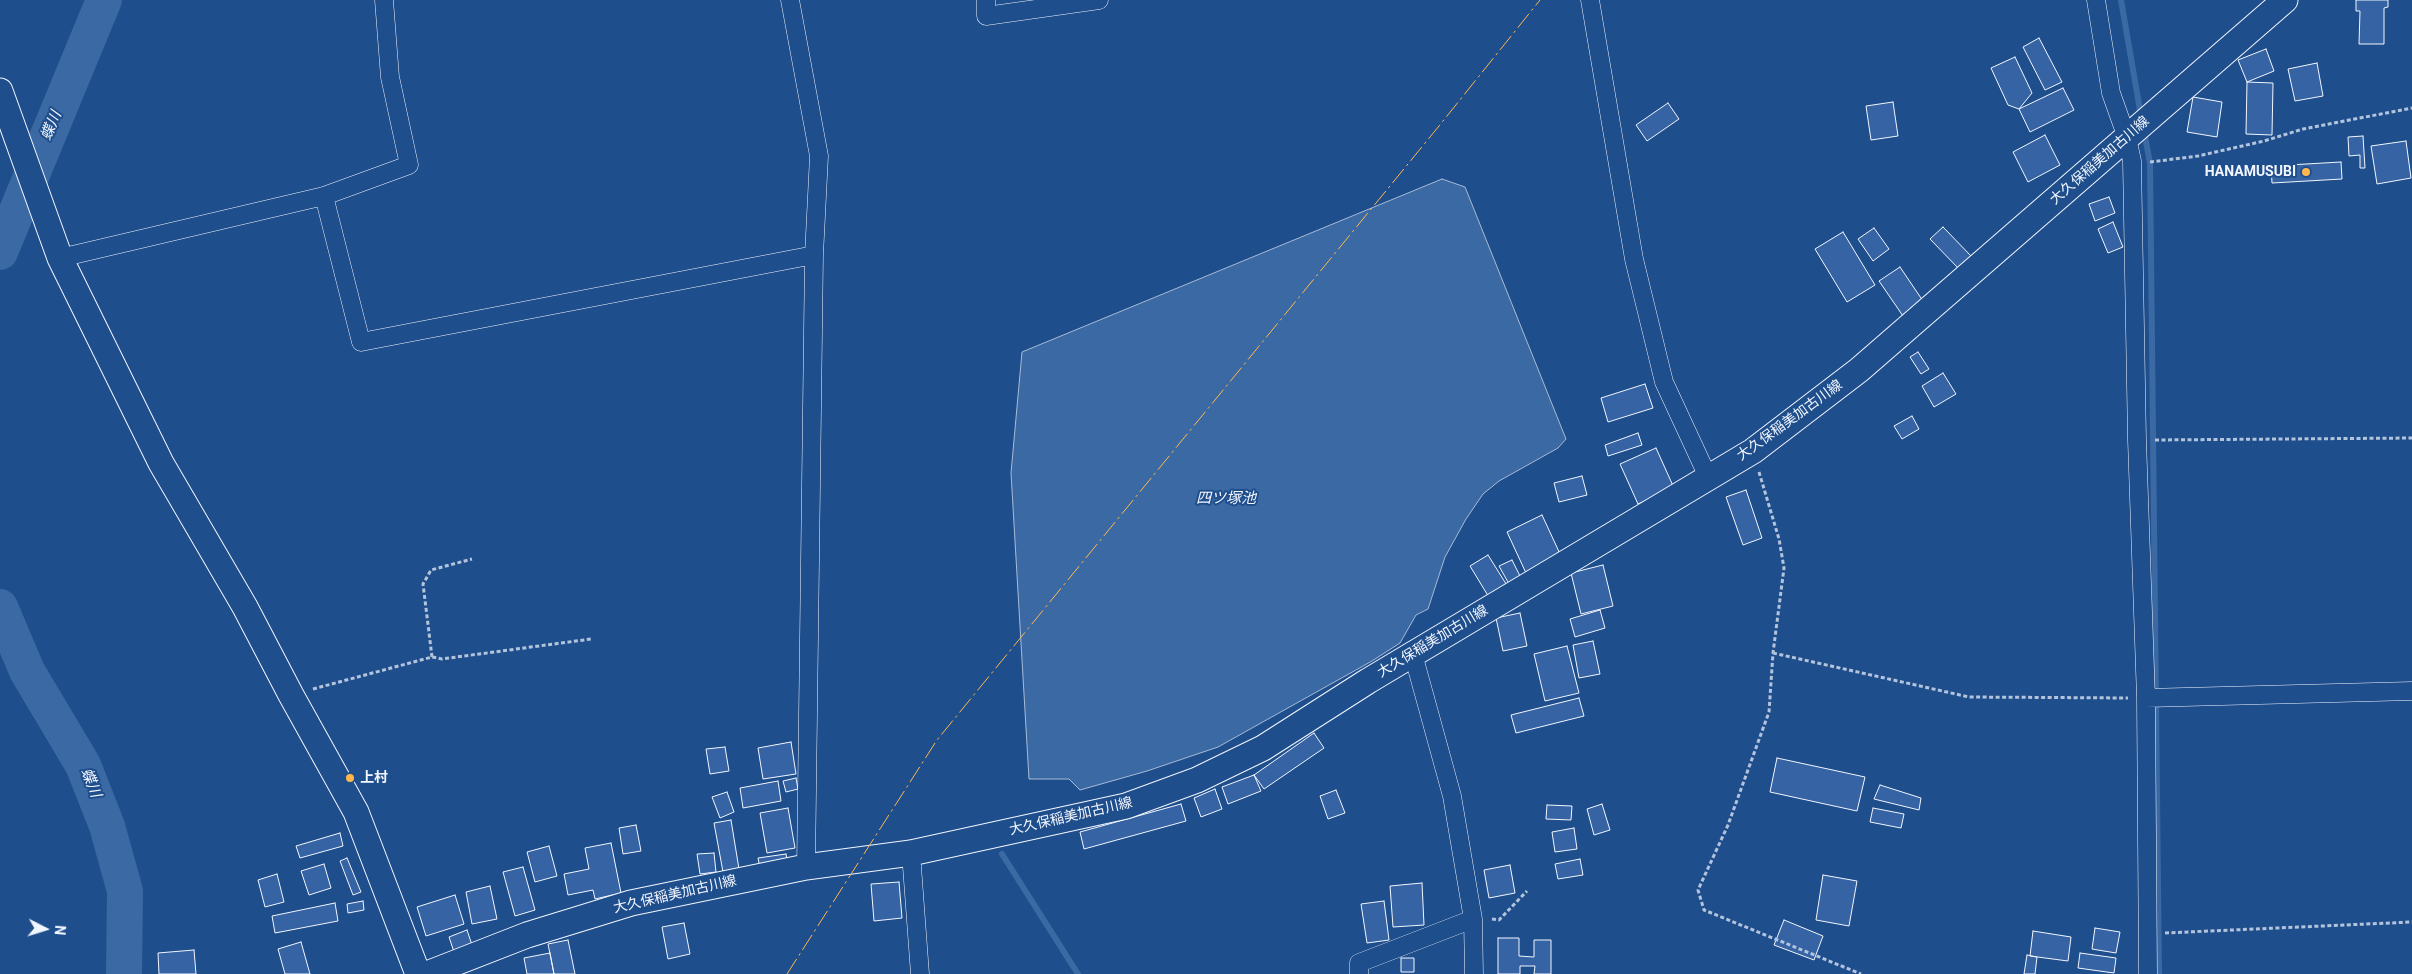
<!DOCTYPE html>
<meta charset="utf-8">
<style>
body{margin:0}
#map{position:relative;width:2412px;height:974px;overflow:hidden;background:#1f4e8c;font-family:Roboto,sans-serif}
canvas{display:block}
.north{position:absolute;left:20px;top:904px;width:50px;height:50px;-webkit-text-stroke:4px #1f4e8c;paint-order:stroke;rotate:95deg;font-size:14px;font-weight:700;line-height:20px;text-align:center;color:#f2f6ff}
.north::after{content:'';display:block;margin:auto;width:18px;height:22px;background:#f2f6ff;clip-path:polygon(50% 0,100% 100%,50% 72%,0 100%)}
</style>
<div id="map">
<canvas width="2412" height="974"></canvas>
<div class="north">N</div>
</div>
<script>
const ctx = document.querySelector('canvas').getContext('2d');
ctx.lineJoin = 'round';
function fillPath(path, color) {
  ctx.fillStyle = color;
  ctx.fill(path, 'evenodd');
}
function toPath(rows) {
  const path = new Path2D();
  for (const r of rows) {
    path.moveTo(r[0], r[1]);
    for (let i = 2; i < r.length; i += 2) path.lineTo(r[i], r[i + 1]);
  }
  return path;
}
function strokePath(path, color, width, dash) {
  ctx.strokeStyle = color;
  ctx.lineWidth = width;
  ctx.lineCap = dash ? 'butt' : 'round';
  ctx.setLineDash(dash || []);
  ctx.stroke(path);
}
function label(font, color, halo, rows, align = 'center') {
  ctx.font = font + ' Roboto,"Noto Sans JP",sans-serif';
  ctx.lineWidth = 4;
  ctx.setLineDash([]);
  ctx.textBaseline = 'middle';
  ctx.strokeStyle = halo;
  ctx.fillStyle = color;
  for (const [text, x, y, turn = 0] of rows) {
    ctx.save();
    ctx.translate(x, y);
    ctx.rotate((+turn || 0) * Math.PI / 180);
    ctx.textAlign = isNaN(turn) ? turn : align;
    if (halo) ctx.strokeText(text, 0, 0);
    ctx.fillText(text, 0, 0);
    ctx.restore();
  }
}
const water = toPath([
 [1442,179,1465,187,1566,439,1558,448,1499,481,1483,494,1466,519,1445,557,1428,609,1416,615,1400,643,1372,661,1218,747,1147,771,1080,790,1069,779,1029,779,1011,473,1022,352,1442,179]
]);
fillPath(water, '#3b69a3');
strokePath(water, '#a8bbd7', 1);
strokePath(toPath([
 [2121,0,2141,116],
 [2144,131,2150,163,2159,974],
 [1002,854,1078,974]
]), '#3b69a3', 6);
strokePath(toPath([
 [0,252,104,0],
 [0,607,27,671,83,765,107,826,125,891,124,974]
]), '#3b69a3', 36);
const building = toPath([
 [2356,0,2388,0,2388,7,2384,8,2384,44,2359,44,2360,11,2356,11,2356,0],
 [2039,38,2062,82,2045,90,2023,47,2039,38],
 [2266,49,2274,71,2247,82,2238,60,2266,49],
 [2015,57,2032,93,2019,109,2008,105,1991,68,2015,57],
 [2317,63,2323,96,2295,101,2288,69,2317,63],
 [2247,82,2273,83,2272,135,2246,134,2247,82],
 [2063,88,2074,110,2030,132,2019,109,2063,88],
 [2193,97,2222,102,2217,137,2187,132,2193,97],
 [1893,102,1898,136,1871,140,1866,106,1893,102],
 [1668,103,1679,119,1647,141,1636,125,1668,103],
 [2045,135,2060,165,2028,182,2013,152,2045,135],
 [2363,136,2365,168,2360,168,2360,155,2349,156,2348,137,2363,136],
 [2406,141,2411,178,2377,184,2371,146,2406,141],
 [2341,162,2342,179,2272,183,2271,166,2341,162],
 [2109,197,2115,213,2095,221,2089,204,2109,197],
 [2113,222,2123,247,2108,253,2098,229,2113,222],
 [1943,227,1973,258,1960,270,1930,239,1943,227],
 [1874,228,1889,249,1873,261,1858,239,1874,228],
 [1843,232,1875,285,1847,302,1815,249,1843,232],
 [1900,267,1923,301,1903,316,1879,281,1900,267],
 [1918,352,1929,369,1921,374,1910,357,1918,352],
 [1943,373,1956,394,1934,407,1922,386,1943,373],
 [1645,384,1653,408,1608,422,1601,398,1645,384],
 [1912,416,1919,429,1902,439,1894,426,1912,416],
 [1638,433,1642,445,1608,456,1605,445,1638,433],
 [1656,448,1674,488,1638,504,1620,464,1656,448],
 [1582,476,1587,495,1559,502,1554,483,1582,476],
 [1746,490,1762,538,1743,545,1726,497,1746,490],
 [1542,515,1561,556,1526,573,1507,532,1542,515],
 [1488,555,1508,587,1490,599,1470,566,1488,555],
 [1512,560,1521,578,1509,584,1499,566,1512,560],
 [1603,565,1613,606,1581,614,1571,573,1603,565],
 [1600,610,1605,628,1575,637,1570,619,1600,610],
 [1520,613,1527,646,1503,651,1496,618,1520,613],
 [1593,641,1600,674,1579,678,1573,645,1593,641],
 [1567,646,1579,693,1545,701,1534,654,1567,646],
 [1579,698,1584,716,1516,733,1511,715,1579,698],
 [1314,733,1324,748,1264,789,1254,775,1314,733],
 [791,742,796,774,763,779,758,748,791,742],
 [725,747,729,771,710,774,706,749,725,747],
 [1777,758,1865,777,1857,811,1770,792,1777,758],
 [1254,775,1261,791,1228,804,1222,787,1254,775],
 [796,778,798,789,786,792,783,781,796,778],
 [778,781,781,801,743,808,740,788,778,781],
 [1880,785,1921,798,1919,810,1874,799,1880,785],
 [1215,789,1222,809,1201,817,1194,798,1215,789],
 [1336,790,1345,813,1328,819,1320,796,1336,790],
 [727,792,734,812,720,818,712,797,727,792],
 [1181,804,1186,821,1084,849,1080,832,1181,804],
 [1602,804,1610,830,1594,835,1587,809,1602,804],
 [1547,805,1572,806,1571,820,1546,819,1547,805],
 [788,808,795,848,767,853,760,813,788,808],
 [1873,808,1904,814,1901,828,1870,822,1873,808],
 [731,820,739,869,723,872,714,823,731,820],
 [636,825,641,851,623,854,619,828,636,825],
 [1574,828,1577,849,1555,852,1552,832,1574,828],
 [340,833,343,846,300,858,296,846,340,833],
 [611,843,621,893,595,899,593,890,568,895,564,874,589,869,585,848,611,843],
 [549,846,557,876,535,882,527,852,549,846],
 [714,853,716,872,700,874,697,854,714,853],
 [786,854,788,865,760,868,758,858,786,854],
 [347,858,361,892,353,895,340,861,347,858],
 [1580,859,1583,875,1558,879,1555,864,1580,859],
 [324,864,331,888,309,895,301,871,324,864],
 [1510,865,1515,893,1489,898,1484,870,1510,865],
 [523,867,535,910,515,916,503,872,523,867],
 [277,874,284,902,265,907,258,880,277,874],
 [1823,875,1857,881,1849,926,1816,920,1823,875],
 [899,882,902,918,874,921,871,884,899,882],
 [1422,883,1424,925,1393,927,1390,886,1422,883],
 [490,886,497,919,472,924,466,892,490,886],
 [455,895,464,924,426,936,417,907,455,895],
 [363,901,364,910,348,913,347,904,363,901],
 [1384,901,1389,940,1367,943,1361,904,1384,901],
 [335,903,338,921,275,933,272,916,335,903],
 [1784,920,1823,936,1814,960,1774,945,1784,920],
 [684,923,690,954,668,959,662,927,684,923],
 [2095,928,2120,932,2116,953,2092,949,2095,928],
 [467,930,472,945,454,952,449,937,467,930],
 [2033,931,2071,937,2068,961,2030,956,2033,931],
 [1498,938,1519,938,1519,956,1534,957,1534,940,1551,940,1551,974,1534,974,1535,966,1520,966,1520,974,1498,974,1498,938],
 [568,940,575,974,554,974,548,944,568,940],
 [301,942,310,974,285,974,278,949,301,942],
 [194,950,196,974,159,974,158,953,194,950],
 [550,953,554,974,527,974,524,958,550,953],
 [2080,953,2116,958,2114,973,2078,968,2080,953],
 [2027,955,2037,957,2035,974,2024,974,2027,955],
 [1401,958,1414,958,1414,972,1401,972,1401,958]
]);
fillPath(building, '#3563a3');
strokePath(building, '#f2f6ff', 1);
const street = toPath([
 [790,0,819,156,814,255,806,867],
 [986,0,986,16,1099,0],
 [1590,0,1634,259,1664,382,1708,477],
 [2096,0,2111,93,2127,138,2132,161,2137,440,2146,698,2148,974],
 [324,196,361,342,814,255],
 [60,258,324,196,409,165,390,77,384,0],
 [1413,654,1452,796,1473,919,1474,974],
 [2146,698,2412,691],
 [911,853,920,974],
 [1359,974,1359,963,1473,919]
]);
const secondary = toPath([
 [0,91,60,258,161,463,245,607,291,695,356,812,418,974],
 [427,974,527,935,631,903,806,867,911,853,1126,806,1197,780,1263,748,1368,681,1753,451,1859,370,2285,0]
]);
strokePath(street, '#f2f6ff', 19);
strokePath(secondary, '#f2f6ff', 27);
strokePath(toPath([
 [2150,162,2198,156,2264,141,2303,129,2412,108],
 [2155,440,2412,438],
 [1759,472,1779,539,1784,568,1773,653,1769,712,1728,825,1698,890,1704,910,1861,974],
 [1773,653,1969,697,2128,698],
 [432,657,423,584,431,570,472,559],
 [313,689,432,657,442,659,591,639],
 [1492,919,1499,920,1527,891],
 [2165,933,2412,922]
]), '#b3c4dc', 3, [4, 2.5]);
strokePath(street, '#1f4e8c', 18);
strokePath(secondary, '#1f4e8c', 25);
strokePath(toPath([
 [787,974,937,740,1439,126,1540,0]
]), '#ffb74d', 1, [18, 4, 2.5, 4]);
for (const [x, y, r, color] of [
 [2306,172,5,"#ffb74d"],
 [350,778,5,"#ffb74d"]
]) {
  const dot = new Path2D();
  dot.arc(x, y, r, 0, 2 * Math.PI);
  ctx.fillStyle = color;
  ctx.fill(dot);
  strokePath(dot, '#1f4e8c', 2);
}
label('14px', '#f2f6ff', '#1f4e8c', [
 ["大久保稲美加古川線",2100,161,-41],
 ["大久保稲美加古川線",1790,421,-36],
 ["大久保稲美加古川線",1433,642,-31],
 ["大久保稲美加古川線",1071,817,-13],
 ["大久保稲美加古川線",675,895,-13]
]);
label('bold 14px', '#f2f6ff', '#1f4e8c', [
 ["HANAMUSUBI",2296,172],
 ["上村",360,778,"left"]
], 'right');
label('italic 15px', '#f2f6ff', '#1f4e8c', [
 ["蝶川",52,126,-68],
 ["四ツ塚池",1226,499],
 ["蝶川",90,783,68]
]);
</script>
